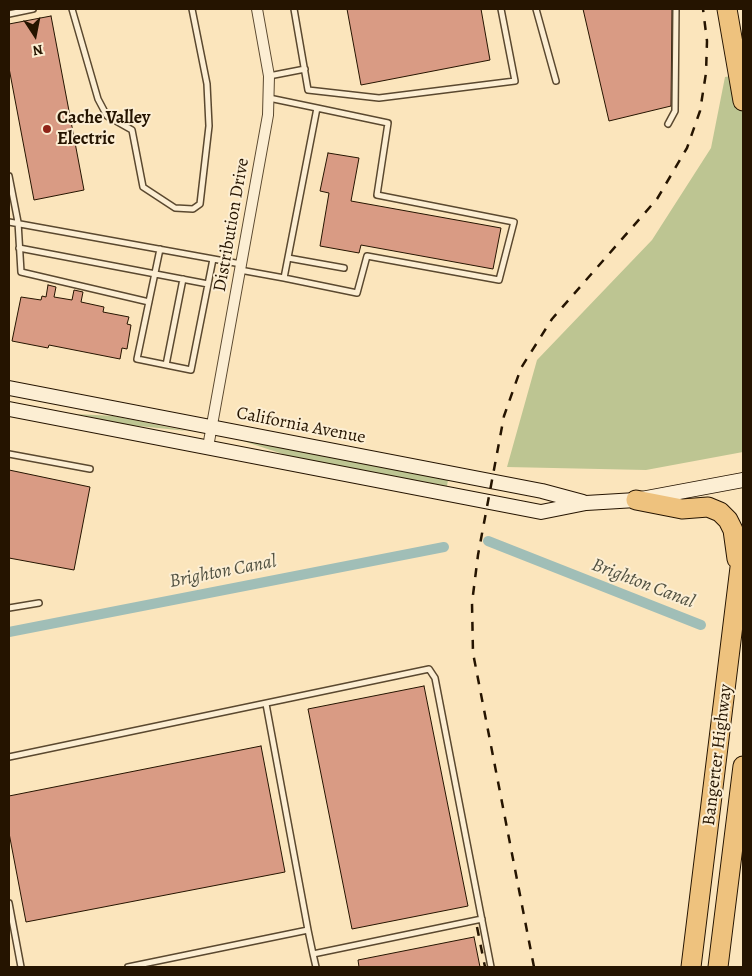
<!DOCTYPE html>
<style>
body{margin:0}
#map{position:relative;width:752px;height:976px;overflow:hidden;background:#fbe5bc;font-family:Alegreya,serif}
canvas{display:block}
.frame{position:absolute;inset:0;border:10px solid #251400;pointer-events:none}
.north{position:absolute;left:10px;top:10px;width:50px;height:50px;-webkit-text-stroke:4px #fceed3;paint-order:stroke;rotate:169deg;font-size:14px;font-weight:700;line-height:20px;text-align:center;color:#251400}
.north::after{content:'';display:block;margin:auto;width:18px;height:22px;background:#251400;clip-path:polygon(50% 0,100% 100%,50% 72%,0 100%)}
</style>
<div id="map">
<canvas width="752" height="976"></canvas>
<div class="frame"></div>
<div class="north">N</div>
</div>
<script>
const ctx = document.querySelector('canvas').getContext('2d');
ctx.lineJoin = 'round';
function fillPath(path, color) {
  ctx.fillStyle = color;
  ctx.fill(path, 'evenodd');
}
function toPath(rows) {
  const path = new Path2D();
  for (const r of rows) {
    path.moveTo(r[0], r[1]);
    for (let i = 2; i < r.length; i += 2) path.lineTo(r[i], r[i + 1]);
  }
  return path;
}
function strokePath(path, color, width, dash) {
  ctx.strokeStyle = color;
  ctx.lineWidth = width;
  ctx.lineCap = dash ? 'butt' : 'round';
  ctx.setLineDash(dash || []);
  ctx.stroke(path);
}
function label(font, color, halo, rows, align = 'center') {
  ctx.font = font + ' Alegreya,serif';
  ctx.lineWidth = 4;
  ctx.setLineDash([]);
  ctx.textBaseline = 'middle';
  ctx.strokeStyle = halo;
  ctx.fillStyle = color;
  for (const [text, x, y, turn = 0] of rows) {
    ctx.save();
    ctx.translate(x, y);
    ctx.rotate((+turn || 0) * Math.PI / 180);
    ctx.textAlign = isNaN(turn) ? turn : align;
    if (halo) ctx.strokeText(text, 0, 0);
    ctx.fillText(text, 0, 0);
    ctx.restore();
  }
}
fillPath(toPath([
 [743,74,743,452,646,470,507,467,537,360,652,240,711,148,725,77],
 [76,414,114,416,187,431,129,425],
 [237,439,448,480,447,486,295,458]
]), '#bdc592');
strokePath(toPath([
 [488,541,701,625],
 [9,632,444,547]
]), '#a0beb7', 10);
const building = toPath([
 [347,9,481,9,490,60,361,85,347,9],
 [583,9,672,9,671,106,609,121,583,9],
 [51,16,84,190,34,200,9,68,9,24,51,16],
 [328,153,359,158,351,201,501,228,493,269,361,245,359,253,320,246,329,193,320,191,328,153],
 [48,285,56,287,54,297,72,300,74,290,83,292,81,302,104,307,103,312,129,317,127,324,131,325,127,349,122,348,120,359,49,345,48,348,12,341,21,297,41,300,42,296,46,297,48,285],
 [9,470,90,487,74,570,9,558,9,470],
 [424,686,468,906,352,929,308,709,424,686],
 [261,746,285,872,26,922,9,833,9,796,261,746],
 [474,937,480,967,359,967,358,960,474,937]
]);
fillPath(building, '#d99b84');
strokePath(building, '#251400', 1);
const lane = toPath([
 [72,9,98,99,107,116,132,130,143,187,175,208,193,209,200,204,209,126,207,84,192,9],
 [294,9,308,90,379,98,515,81,501,9],
 [536,9,556,81],
 [9,14,33,9],
 [269,76,305,69],
 [668,124,675,111,676,9],
 [9,176,18,222,21,272,149,302],
 [9,222,241,264],
 [19,248,208,284],
 [160,249,137,359,191,370,213,259],
 [288,258,344,268],
 [240,270,284,278,317,108,269,98],
 [284,278,357,293,367,256,499,280,514,222,377,195,388,123,317,108],
 [166,365,183,279],
 [9,454,90,469],
 [9,608,39,603],
 [9,757,429,669,435,678,491,967],
 [9,903,21,967],
 [308,930,313,954],
 [128,967,308,930,266,704],
 [316,967,313,954,482,919]
]);
const street = toPath([
 [208,447,268,115,269,76,257,9]
]);
const secondary = toPath([
 [9,388,542,491,583,502],
 [9,409,541,512,586,503,636,500,743,480]
]);
const highway = toPath([
 [727,9,743,101],
 [636,500,682,509,708,507,720,512,728,520,733,530,737,559],
 [691,967,743,543],
 [718,967,743,766]
]);
strokePath(lane, '#5a482f', 8);
strokePath(street, '#5a482f', 12);
strokePath(secondary, '#251400', 16);
strokePath(highway, '#251400', 21);
strokePath(lane, '#fceed3', 5);
strokePath(street, '#fceed3', 10);
strokePath(secondary, '#fceed3', 14);
strokePath(highway, '#eec27e', 19);
strokePath(toPath([
 [477,927,485,967],
 [534,967,473,653,472,603,478,555,504,416,521,368,552,319,657,199,687,148,700,111,706,73,707,41,703,9]
]), '#251400', 2.5, [9, 9]);
for (const [x, y, r, color] of [
 [47,129,5,"#8f2418"]
]) {
  const dot = new Path2D();
  dot.arc(x, y, r, 0, 2 * Math.PI);
  ctx.fillStyle = color;
  ctx.fill(dot);
  strokePath(dot, '#fceed3', 2);
}
label('bold 18px', '#251400', '#fceed3', [
 ["Cache Valley",57,119],
 ["Electric",57,140]
], 'left');
label('18px', '#251400', '#fceed3', [
 ["Distribution Drive",232,225,-80],
 ["California Avenue",301,426,11],
 ["Bangerter Highway",718,755,-83]
]);
label('italic 19px', '#505040', '#fceed3', [
 ["Brighton Canal",223,572,-11],
 ["Brighton Canal",643,584,21]
]);
</script>
